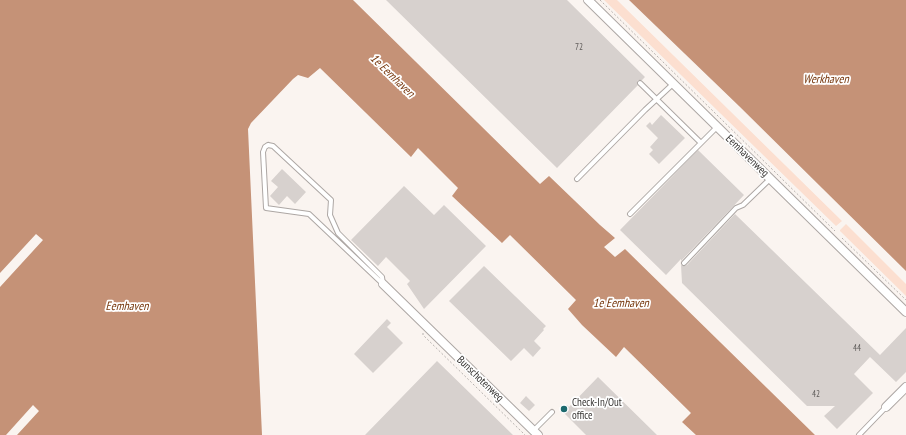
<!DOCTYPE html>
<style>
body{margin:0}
canvas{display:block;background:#faf4f0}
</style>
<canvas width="906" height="435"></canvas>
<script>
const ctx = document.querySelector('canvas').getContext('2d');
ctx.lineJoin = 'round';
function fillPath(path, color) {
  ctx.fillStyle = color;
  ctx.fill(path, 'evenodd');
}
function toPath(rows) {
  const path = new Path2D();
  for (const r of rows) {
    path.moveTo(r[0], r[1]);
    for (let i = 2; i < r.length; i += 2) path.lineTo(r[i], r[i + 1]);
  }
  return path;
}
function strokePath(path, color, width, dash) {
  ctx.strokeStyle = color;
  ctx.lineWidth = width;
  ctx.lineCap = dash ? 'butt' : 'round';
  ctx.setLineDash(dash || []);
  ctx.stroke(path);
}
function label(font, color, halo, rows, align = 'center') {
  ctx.font = font + ' "PT Sans Narrow",sans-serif';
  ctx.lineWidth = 3.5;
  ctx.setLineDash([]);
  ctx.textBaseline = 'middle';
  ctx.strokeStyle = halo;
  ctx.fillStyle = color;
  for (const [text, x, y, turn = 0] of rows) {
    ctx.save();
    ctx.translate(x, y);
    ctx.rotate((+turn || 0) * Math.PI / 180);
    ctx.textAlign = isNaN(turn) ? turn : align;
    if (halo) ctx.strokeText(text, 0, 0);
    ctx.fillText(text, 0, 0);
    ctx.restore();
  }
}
fillPath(toPath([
 [604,0,617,0,842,221,836,226],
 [846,224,906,284,906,296,840,231,840,230]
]), '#fcdfd0');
fillPath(toPath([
 [0,0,353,0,540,184,549,176,600,225,615,238,604,247,615,257,625,249,815,435,696,435,682,422,691,413,624,347,616,357,582,325,568,309,576,300,510,235,502,243,452,196,458,188,418,148,411,157,320,68,308,78,298,75,293,79,251,123,248,129,262,435,0,435],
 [629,0,906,0,906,271,739,106]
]), '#c59277');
fillPath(toPath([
 [36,234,43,240,0,287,0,273],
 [33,405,39,411,17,435,6,435]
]), '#faf4f0');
fillPath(toPath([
 [386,0,567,0,645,77,642,80,638,80,637,83,638,85,557,168],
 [661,115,685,138,659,164,649,154,653,150,650,147,658,138,646,126,650,122,652,125],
 [698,150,744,195,681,261,681,259,666,275,620,230],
 [282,169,306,192,295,204,287,196,279,205,270,196,278,187,271,181],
 [404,186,434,215,444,205,486,246,424,309,407,284,410,281,386,257,378,266,351,240],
 [735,214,880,355,906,328,906,372,896,382,870,357,854,374,873,393,837,429,824,416,835,406,807,406,682,283,681,265,684,266,687,265],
 [484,266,546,326,543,329,544,330,534,341,541,348,533,357,524,348,511,361,449,301],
 [387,319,391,323,387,327,403,343,373,373,354,354],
 [437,361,513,435,365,435],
 [598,377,657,435,586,435,561,410,567,405,569,407],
 [526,396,535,405,529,411,520,403]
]), '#d7d1ce');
const lane = toPath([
 [640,83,701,143],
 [268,145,273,146,331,200,330,215,338,233,382,277,383,284,309,214,266,208,263,152,265,147,268,145],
 [577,179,645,110,673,84],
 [630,214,717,127],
 [684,263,736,208,743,205,770,179],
 [533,431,552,412],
 [859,435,886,407]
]);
const street = toPath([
 [588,0,906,312],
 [383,284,538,435],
 [886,407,906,387]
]);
strokePath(lane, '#ada7a4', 6);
strokePath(street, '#ada7a4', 10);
strokePath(toPath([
 [600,0,835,231],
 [842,238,906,300],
 [423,333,423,335,525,435]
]), '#b6b1ae', 1, [2, 2]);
strokePath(lane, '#fff', 4);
strokePath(street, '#fff', 8);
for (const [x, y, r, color] of [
 [564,409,4,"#1c696d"]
]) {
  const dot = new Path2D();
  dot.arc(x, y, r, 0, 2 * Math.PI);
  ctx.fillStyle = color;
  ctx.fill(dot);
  strokePath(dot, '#fff', 1.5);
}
label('9px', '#5e5b59', null, [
 ["72",579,47],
 ["44",857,348],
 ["42",816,394]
]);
label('11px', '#363432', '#fff', [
 ["Eemhavenweg",747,156,44],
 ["Bunschotenweg",480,379,44]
]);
label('11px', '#363432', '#fff', [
 ["Check-In/Out",572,403],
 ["office",572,416]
], 'left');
label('italic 12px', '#78390f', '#fff', [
 ["1e Eemhaven",392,76,44],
 ["Werkhaven",826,80],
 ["1e Eemhaven",621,304],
 ["Eemhaven",127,307]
]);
</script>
